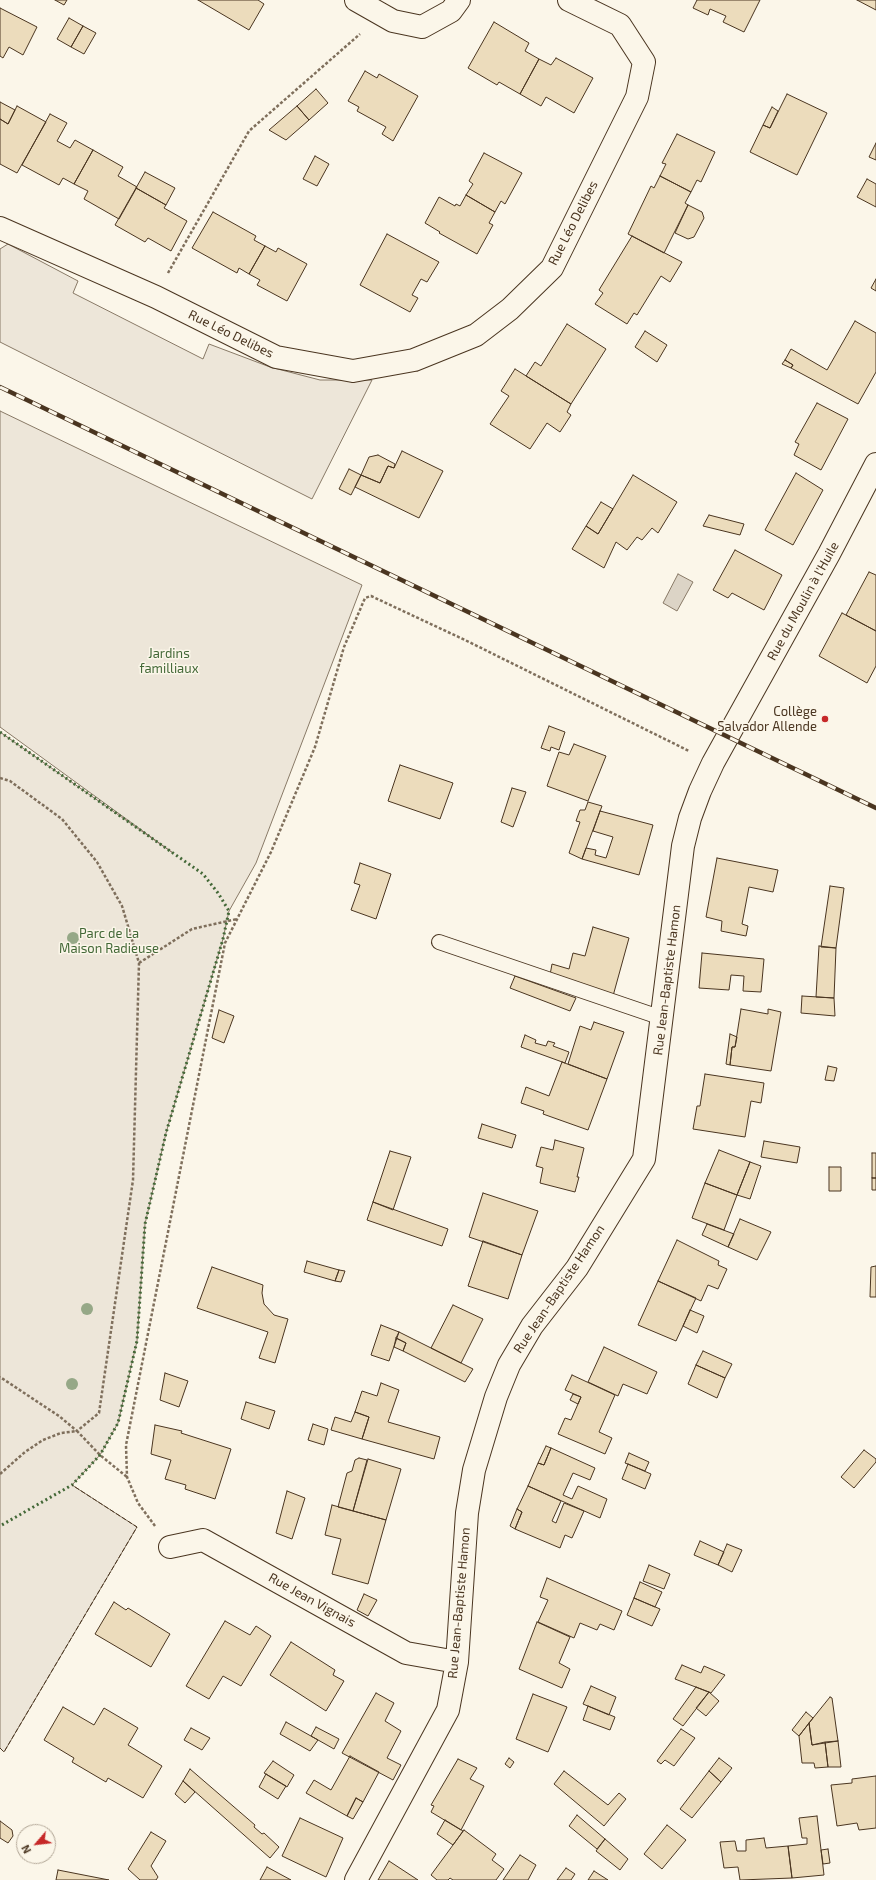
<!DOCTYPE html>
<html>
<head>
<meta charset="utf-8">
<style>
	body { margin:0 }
	#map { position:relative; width:876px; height:1880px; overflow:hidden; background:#fbf6e9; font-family:"Exo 2",sans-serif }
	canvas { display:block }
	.north { position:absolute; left:16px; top:1824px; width:40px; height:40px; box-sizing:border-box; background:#fbf6e9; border:1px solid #b4a999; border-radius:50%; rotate:242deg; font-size:11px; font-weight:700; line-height:16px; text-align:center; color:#4a3520 }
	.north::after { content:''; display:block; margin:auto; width:14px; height:18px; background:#c62828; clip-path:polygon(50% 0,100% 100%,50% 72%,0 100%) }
</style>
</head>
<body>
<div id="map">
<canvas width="876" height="1880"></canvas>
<div class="north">N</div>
</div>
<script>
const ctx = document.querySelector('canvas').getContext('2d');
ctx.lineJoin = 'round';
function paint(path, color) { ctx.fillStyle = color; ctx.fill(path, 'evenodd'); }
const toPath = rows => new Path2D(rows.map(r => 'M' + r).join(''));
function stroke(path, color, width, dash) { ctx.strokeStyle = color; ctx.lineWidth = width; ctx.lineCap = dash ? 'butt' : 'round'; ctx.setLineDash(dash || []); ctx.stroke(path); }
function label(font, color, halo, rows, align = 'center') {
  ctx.font = font + ' "Exo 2",sans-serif'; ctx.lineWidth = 3; ctx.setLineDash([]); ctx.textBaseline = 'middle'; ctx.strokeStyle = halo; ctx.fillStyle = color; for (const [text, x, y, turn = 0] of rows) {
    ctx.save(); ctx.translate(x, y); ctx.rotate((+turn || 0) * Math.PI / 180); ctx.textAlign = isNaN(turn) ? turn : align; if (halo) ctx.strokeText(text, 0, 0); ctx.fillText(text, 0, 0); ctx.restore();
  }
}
const green = toPath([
	[8,244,78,281,73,293,203,359,209,344,270,367,320,380,372,380,312,499,0,342,0,249,8,244],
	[0,411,362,585,256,863,229,911,223,939,166,1133,145,1224,137,1341,118,1423,100,1455,72,1485,137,1527,4,1752,0,1748,0,732,173,853,0,727,0,411]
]);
const water = toPath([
	[678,574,693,582,677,611,663,603,678,574]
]);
const building = toPath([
	[55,0,67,0,64,5,55,0],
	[198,0,258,0,264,4,249,30,198,0],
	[697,0,760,0,744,32,723,22,726,16,710,9,708,15,693,8,697,0],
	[857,0,876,0,876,10,857,0],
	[0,8,37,27,23,55,9,47,3,58,0,56,0,8],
	[69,18,83,26,71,47,57,39,69,18],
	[494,22,529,43,525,51,539,59,520,94,499,82,497,85,468,68,494,22],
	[83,26,96,33,84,54,71,47,83,26],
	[556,58,593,78,574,113,546,97,541,106,520,94,539,59,551,65,556,58],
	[365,71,377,78,379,74,418,96,393,141,382,134,386,127,357,111,359,107,348,101,365,71],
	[316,89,328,103,309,120,297,106,316,89],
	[787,94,827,113,797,175,750,152,763,125,770,128,787,94],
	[0,102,15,110,8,124,0,119,0,102],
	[17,106,46,122,17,173,0,164,0,119,8,124,17,106],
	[297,106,309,120,286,140,269,130,297,106],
	[772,107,778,111,770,128,763,125,772,107],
	[50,114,67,123,57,141,70,148,75,140,93,150,74,184,63,178,59,185,22,165,50,114],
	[677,134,715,152,701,182,697,180,691,192,660,176,666,164,662,163,677,134],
	[876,143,876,160,869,157,876,143],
	[93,150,123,167,118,176,137,187,119,219,84,199,88,191,74,184,93,150],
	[484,153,522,173,505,204,501,201,495,212,466,195,473,184,469,181,484,153],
	[315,156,329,164,317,186,303,179,315,156],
	[145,172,175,188,166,205,136,188,145,172],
	[660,176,691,192,685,203,688,205,664,253,628,234,651,186,654,188,660,176],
	[867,179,876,184,876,207,857,197,867,179],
	[136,188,166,205,164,208,187,221,171,251,148,238,145,242,115,225,136,188],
	[466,195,495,212,489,223,493,225,477,254,439,233,440,232,425,223,439,197,455,206,456,204,460,206,466,195],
	[688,205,702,212,704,218,694,237,688,239,675,233,688,205],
	[213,212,256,236,254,240,265,246,249,274,239,268,237,273,192,248,213,212],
	[387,234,439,262,427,282,421,279,412,295,418,298,410,312,360,285,387,234],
	[632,236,682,262,670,282,661,276,637,315,634,313,627,324,595,304,603,293,599,290,632,236],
	[265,246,276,252,278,248,307,264,287,301,257,285,260,280,249,274,265,246],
	[876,279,876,291,871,288,876,279],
	[855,321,876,333,876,372,858,404,791,368,793,365,785,360,791,349,827,370,855,321],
	[567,324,606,349,571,404,526,376,535,362,541,366,567,324],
	[645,331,667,345,657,362,635,347,645,331],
	[785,360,793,365,791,368,782,364,785,360],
	[515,369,571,404,567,412,571,415,560,432,547,423,530,449,490,424,509,396,501,391,515,369],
	[817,403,848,419,821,470,794,455,799,444,795,442,817,403],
	[402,451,443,471,419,518,355,487,361,475,380,483,388,466,394,468,402,451],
	[378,455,395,464,394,468,388,466,380,483,361,475,369,457,378,455],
	[349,469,361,475,351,495,339,489,349,469],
	[796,473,823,490,793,545,765,530,796,473],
	[633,475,677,502,658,533,652,528,642,540,637,537,627,550,616,542,604,568,572,549,586,526,598,534,633,475],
	[601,502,613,509,598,534,586,526,601,502],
	[709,515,744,524,740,535,703,526,709,515],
	[735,550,782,575,764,610,732,593,728,598,713,590,735,550],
	[869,572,876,575,876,631,846,615,869,572],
	[842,613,876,631,876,666,867,683,819,656,842,613],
	[549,726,565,732,559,750,551,747,550,751,541,748,549,726],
	[574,744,606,756,588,801,547,786,559,752,569,755,574,744],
	[400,765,453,783,440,819,388,801,400,765],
	[512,788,526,792,513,827,501,822,512,788],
	[588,802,602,806,582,859,569,853,580,822,576,821,580,810,585,810,588,802],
	[600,811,653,825,639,875,582,859,586,848,596,850,595,855,606,858,613,837,593,831,600,811],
	[717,858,778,870,773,892,749,887,742,924,748,926,746,936,721,931,722,921,706,917,717,858],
	[360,863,391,874,376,919,351,910,360,885,354,883,360,863],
	[830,886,844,888,836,948,821,947,830,886],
	[593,927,629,938,613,996,550,975,552,964,569,969,573,953,585,956,593,927],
	[819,946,836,948,834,998,816,997,819,946],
	[702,953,764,959,761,992,743,991,744,976,731,975,729,990,699,988,702,953],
	[515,976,576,998,570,1011,510,988,515,976],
	[802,996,834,998,835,1016,801,1013,802,996],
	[741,1009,768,1014,768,1009,781,1012,771,1071,730,1065,732,1047,735,1047,741,1009],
	[219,1010,234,1016,224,1043,212,1038,219,1010],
	[594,1022,624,1032,607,1079,568,1064,580,1026,591,1030,594,1022],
	[730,1034,737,1037,735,1047,732,1047,730,1065,726,1064,730,1034],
	[525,1035,536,1040,535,1043,546,1046,548,1041,555,1043,553,1046,569,1052,565,1063,521,1047,525,1035],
	[562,1062,607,1079,588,1130,543,1114,544,1111,521,1103,526,1087,549,1096,562,1062],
	[828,1066,837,1068,834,1081,825,1080,828,1066],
	[705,1074,764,1083,761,1103,751,1101,745,1137,693,1129,697,1106,700,1106,705,1074],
	[482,1124,516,1135,512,1148,478,1138,482,1124],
	[555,1140,584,1148,577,1177,579,1177,575,1192,540,1183,543,1168,536,1166,541,1147,553,1150,555,1140],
	[764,1141,800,1147,797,1163,761,1157,764,1141],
	[719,1150,750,1162,737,1195,705,1183,719,1150],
	[390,1151,411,1157,393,1210,373,1202,390,1151],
	[872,1153,876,1153,876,1178,872,1178,872,1153],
	[750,1162,761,1166,750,1199,737,1195,750,1162],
	[829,1167,841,1167,841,1191,829,1191,829,1167],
	[872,1178,876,1178,876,1190,872,1190,872,1178],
	[705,1183,737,1195,724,1230,692,1218,705,1183],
	[483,1193,538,1211,522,1255,469,1237,483,1193],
	[373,1202,448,1229,442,1246,367,1220,373,1202],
	[740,1219,771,1232,757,1260,728,1247,740,1219],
	[707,1224,734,1234,728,1247,702,1235,707,1224],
	[677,1240,719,1261,718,1265,727,1269,718,1289,708,1285,701,1301,658,1281,677,1240],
	[483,1241,522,1255,508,1299,468,1286,483,1241],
	[307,1261,339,1270,335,1281,304,1272,307,1261],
	[876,1266,876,1297,870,1297,871,1267,876,1266],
	[212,1267,263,1285,262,1293,264,1304,274,1315,288,1319,275,1363,259,1358,268,1332,197,1308,212,1267],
	[339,1270,345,1271,341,1282,335,1281,339,1270],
	[658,1281,696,1298,676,1341,638,1325,658,1281],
	[453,1305,483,1319,461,1363,431,1348,453,1305],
	[690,1310,704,1316,697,1333,683,1326,690,1310],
	[381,1325,399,1332,389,1361,371,1355,381,1325],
	[399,1332,473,1369,465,1382,403,1351,406,1343,396,1338,399,1332],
	[396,1338,406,1343,403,1351,394,1347,396,1338],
	[604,1347,657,1372,647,1394,623,1384,618,1396,588,1382,604,1347],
	[703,1351,732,1364,725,1378,696,1365,703,1351],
	[696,1365,725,1378,717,1398,688,1384,696,1365],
	[165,1373,188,1381,179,1407,160,1400,165,1373],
	[572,1375,615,1395,599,1432,612,1438,605,1454,558,1434,565,1418,571,1420,581,1397,565,1390,572,1375],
	[381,1383,399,1390,388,1422,440,1437,434,1459,362,1439,369,1417,355,1412,362,1391,377,1396,381,1383],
	[573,1394,581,1397,578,1404,570,1400,573,1394],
	[246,1402,275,1411,269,1429,241,1419,246,1402],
	[355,1412,369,1417,362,1439,331,1430,335,1417,351,1422,355,1412],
	[313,1424,328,1429,324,1445,308,1440,313,1424],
	[155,1425,182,1431,181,1433,231,1449,215,1499,185,1489,186,1485,165,1479,171,1460,151,1454,155,1425],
	[546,1446,551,1448,544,1465,538,1463,546,1446],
	[551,1448,595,1468,590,1480,573,1473,563,1495,572,1499,578,1486,607,1499,600,1518,528,1486,538,1463,544,1465,551,1448],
	[864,1450,876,1459,876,1462,854,1488,841,1477,864,1450],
	[629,1453,649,1462,645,1471,625,1463,629,1453],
	[359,1458,367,1460,353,1511,338,1507,347,1473,352,1471,355,1460,359,1458],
	[368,1459,401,1469,386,1520,353,1511,368,1459],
	[628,1464,651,1474,645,1489,622,1479,628,1464],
	[528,1486,561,1501,552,1521,556,1523,564,1503,584,1511,572,1538,565,1535,560,1548,515,1529,522,1512,517,1509,528,1486],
	[287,1491,305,1498,292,1539,276,1533,287,1491],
	[332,1505,386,1520,368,1584,332,1574,341,1539,325,1535,332,1505],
	[517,1509,522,1512,515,1529,510,1526,517,1509],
	[700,1541,724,1552,718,1565,694,1555,700,1541],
	[727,1544,742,1550,732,1572,718,1565,727,1544],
	[649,1565,670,1574,664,1589,643,1581,649,1565],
	[547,1578,622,1611,614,1630,600,1624,597,1630,580,1623,574,1638,538,1622,548,1600,540,1597,547,1578],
	[640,1582,662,1592,655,1607,634,1598,640,1582],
	[364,1594,377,1600,368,1616,357,1610,364,1594],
	[634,1598,660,1609,652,1626,627,1615,634,1598],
	[114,1602,126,1610,128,1608,170,1634,151,1667,95,1634,114,1602],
	[225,1621,250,1635,256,1626,271,1636,241,1686,223,1676,209,1699,186,1686,225,1621],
	[537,1622,570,1637,559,1663,570,1669,562,1688,519,1669,537,1622],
	[291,1642,335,1670,333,1675,344,1681,326,1711,270,1675,291,1642],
	[682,1665,701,1673,704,1666,725,1675,711,1693,675,1679,682,1665],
	[591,1686,616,1697,609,1715,583,1704,591,1686],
	[696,1687,709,1692,683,1726,673,1719,696,1687],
	[709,1692,719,1701,706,1716,696,1708,709,1692],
	[376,1693,394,1703,385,1721,401,1731,387,1758,401,1765,393,1780,342,1753,376,1693],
	[533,1694,567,1707,548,1752,516,1739,533,1694],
	[830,1697,832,1698,838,1741,812,1745,809,1723,830,1697],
	[588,1706,615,1717,610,1730,583,1720,588,1706],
	[63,1707,94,1725,104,1708,138,1728,128,1745,162,1766,143,1798,108,1778,106,1782,72,1762,74,1758,44,1740,63,1707],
	[806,1712,813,1718,799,1736,792,1730,806,1712],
	[286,1722,318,1740,310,1751,280,1734,286,1722],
	[809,1723,812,1745,825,1742,828,1767,815,1768,814,1763,802,1763,799,1736,809,1723],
	[316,1727,339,1739,334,1749,311,1736,316,1727],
	[191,1728,210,1738,202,1750,184,1740,191,1728],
	[681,1729,695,1738,674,1766,665,1760,661,1764,657,1761,681,1729],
	[838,1741,841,1767,828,1767,825,1742,838,1741],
	[350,1756,379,1772,363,1802,356,1798,347,1816,306,1793,314,1780,331,1790,350,1756],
	[509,1758,514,1762,510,1768,505,1764,509,1758],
	[719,1758,732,1768,721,1782,709,1771,719,1758],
	[458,1759,477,1768,470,1779,484,1786,461,1830,431,1812,434,1806,431,1805,458,1759],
	[273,1761,294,1775,287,1787,264,1773,273,1761],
	[190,1769,255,1825,254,1827,262,1834,264,1833,279,1847,270,1858,183,1781,190,1769],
	[564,1771,608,1805,619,1793,626,1799,604,1826,554,1784,564,1771],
	[709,1771,721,1782,692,1818,680,1809,709,1771],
	[266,1774,286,1786,278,1799,259,1787,266,1774],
	[876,1776,876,1828,859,1830,857,1823,837,1826,831,1785,852,1783,852,1779,876,1776],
	[183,1781,195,1792,185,1803,175,1794,183,1781],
	[356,1798,363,1802,353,1819,347,1816,356,1798],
	[577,1815,605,1839,597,1849,569,1826,577,1815],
	[817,1816,824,1875,792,1878,788,1846,807,1844,807,1838,802,1838,799,1818,817,1816],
	[300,1818,343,1838,326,1877,282,1856,300,1818],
	[445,1820,463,1831,453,1845,437,1834,445,1820],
	[0,1821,12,1830,13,1836,8,1843,0,1838,0,1821],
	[667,1825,686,1840,662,1869,644,1854,667,1825],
	[464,1830,496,1854,492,1860,504,1869,496,1880,453,1880,450,1878,448,1880,437,1880,431,1875,464,1830],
	[151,1832,166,1841,151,1866,158,1877,156,1880,140,1880,128,1869,151,1832],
	[764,1838,766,1848,788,1846,792,1878,740,1880,738,1867,724,1868,720,1842,735,1841,737,1851,746,1851,746,1840,764,1838],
	[605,1839,628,1859,620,1870,596,1851,605,1839],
	[828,1849,830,1863,823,1864,821,1850,828,1849],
	[520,1855,536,1865,528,1880,503,1880,520,1855],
	[389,1861,418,1880,378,1880,389,1861],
	[267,1867,291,1880,260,1880,267,1867],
	[566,1868,575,1874,571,1880,557,1880,566,1868],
	[58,1870,109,1880,56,1880,58,1870],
	[594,1871,608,1880,588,1880,594,1871]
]);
const path = toPath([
	[168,273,249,131,360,34],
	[0,778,10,781,62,819,97,862,122,906,139,963,133,1180,99,1413,77,1431,59,1416,0,1377],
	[139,963,192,929,237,919],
	[0,1474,25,1452,43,1440,61,1433,77,1431,100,1455,127,1477],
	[155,1526,138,1503,127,1477,126,1445,225,943,271,852,315,747,344,647,365,598,371,596,465,640,689,751]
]);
const lane = toPath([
	[439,942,662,1018]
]);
const street = toPath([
	[356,0,393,21,422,27,451,11,459,0],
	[0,228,156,297,276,357,353,371,414,360,476,335,510,309,552,268,637,97,644,62,620,25,569,0],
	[170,1547,203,1540,406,1653,457,1662],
	[356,1880,448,1710,457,1662,467,1513,474,1470,496,1397,509,1365,532,1326,577,1268,644,1159,683,846,690,818,700,791,713,763,829,554,876,464]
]);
const rail = toPath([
	[0,387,876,808]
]);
const hedge = toPath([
	[0,732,203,874,218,893,229,911,223,939,166,1133,145,1224,137,1341,118,1423,100,1455,72,1485,0,1526]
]);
const fence = toPath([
	[0,1748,4,1752,137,1527,72,1485]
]);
const trees = [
	[73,938],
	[87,1309],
	[72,1384]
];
const markers = [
	[825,719,4,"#c62828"]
];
const streetNames = [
	["Rue Léo Delibes",573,223,-63],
	["Rue Léo Delibes",231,334,26],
	["Rue du Moulin à l'Huile",803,601,-61],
	["Rue Jean-Baptiste Hamon",667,980,-83],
	["Rue Jean-Baptiste Hamon",559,1289,-56],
	["Rue Jean Vignais",312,1600,29],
	["Rue Jean-Baptiste Hamon",459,1603,-85]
];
const parkNames = [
	["Jardins",169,654],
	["familliaux",169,669],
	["Parc de La",109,934],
	["Maison Radieuse",109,949]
];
const poiNames = [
	["Collège",817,712],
	["Salvador Allende",817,727]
];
paint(green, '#ede6d9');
stroke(green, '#887966', 1);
paint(water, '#dcd4c6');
stroke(water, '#887966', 1);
paint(building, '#ecdcbc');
stroke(building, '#4a3520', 1);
stroke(lane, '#4a3520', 16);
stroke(street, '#4a3520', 24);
stroke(path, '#7f6f5c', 2.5, [3, 2]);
stroke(lane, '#fbf6e9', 14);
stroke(street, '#fbf6e9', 22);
stroke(rail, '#4a3520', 4.5);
stroke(rail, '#fbf6e9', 3, [9]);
stroke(hedge, '#436837', 3, [2, 3]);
stroke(fence, '#4a3520', 1, [5, 2]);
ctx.fillStyle = '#96a887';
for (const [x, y] of trees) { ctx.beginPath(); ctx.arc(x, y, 6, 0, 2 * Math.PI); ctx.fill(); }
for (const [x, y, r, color] of markers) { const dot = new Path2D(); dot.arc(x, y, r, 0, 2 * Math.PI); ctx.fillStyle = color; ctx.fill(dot); stroke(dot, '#fbf6e9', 1.5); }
label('13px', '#4a3520', '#fbf6e9', streetNames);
label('13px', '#436837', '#fbf6e9', parkNames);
label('13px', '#4a3520', '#fbf6e9', poiNames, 'right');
</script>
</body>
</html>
